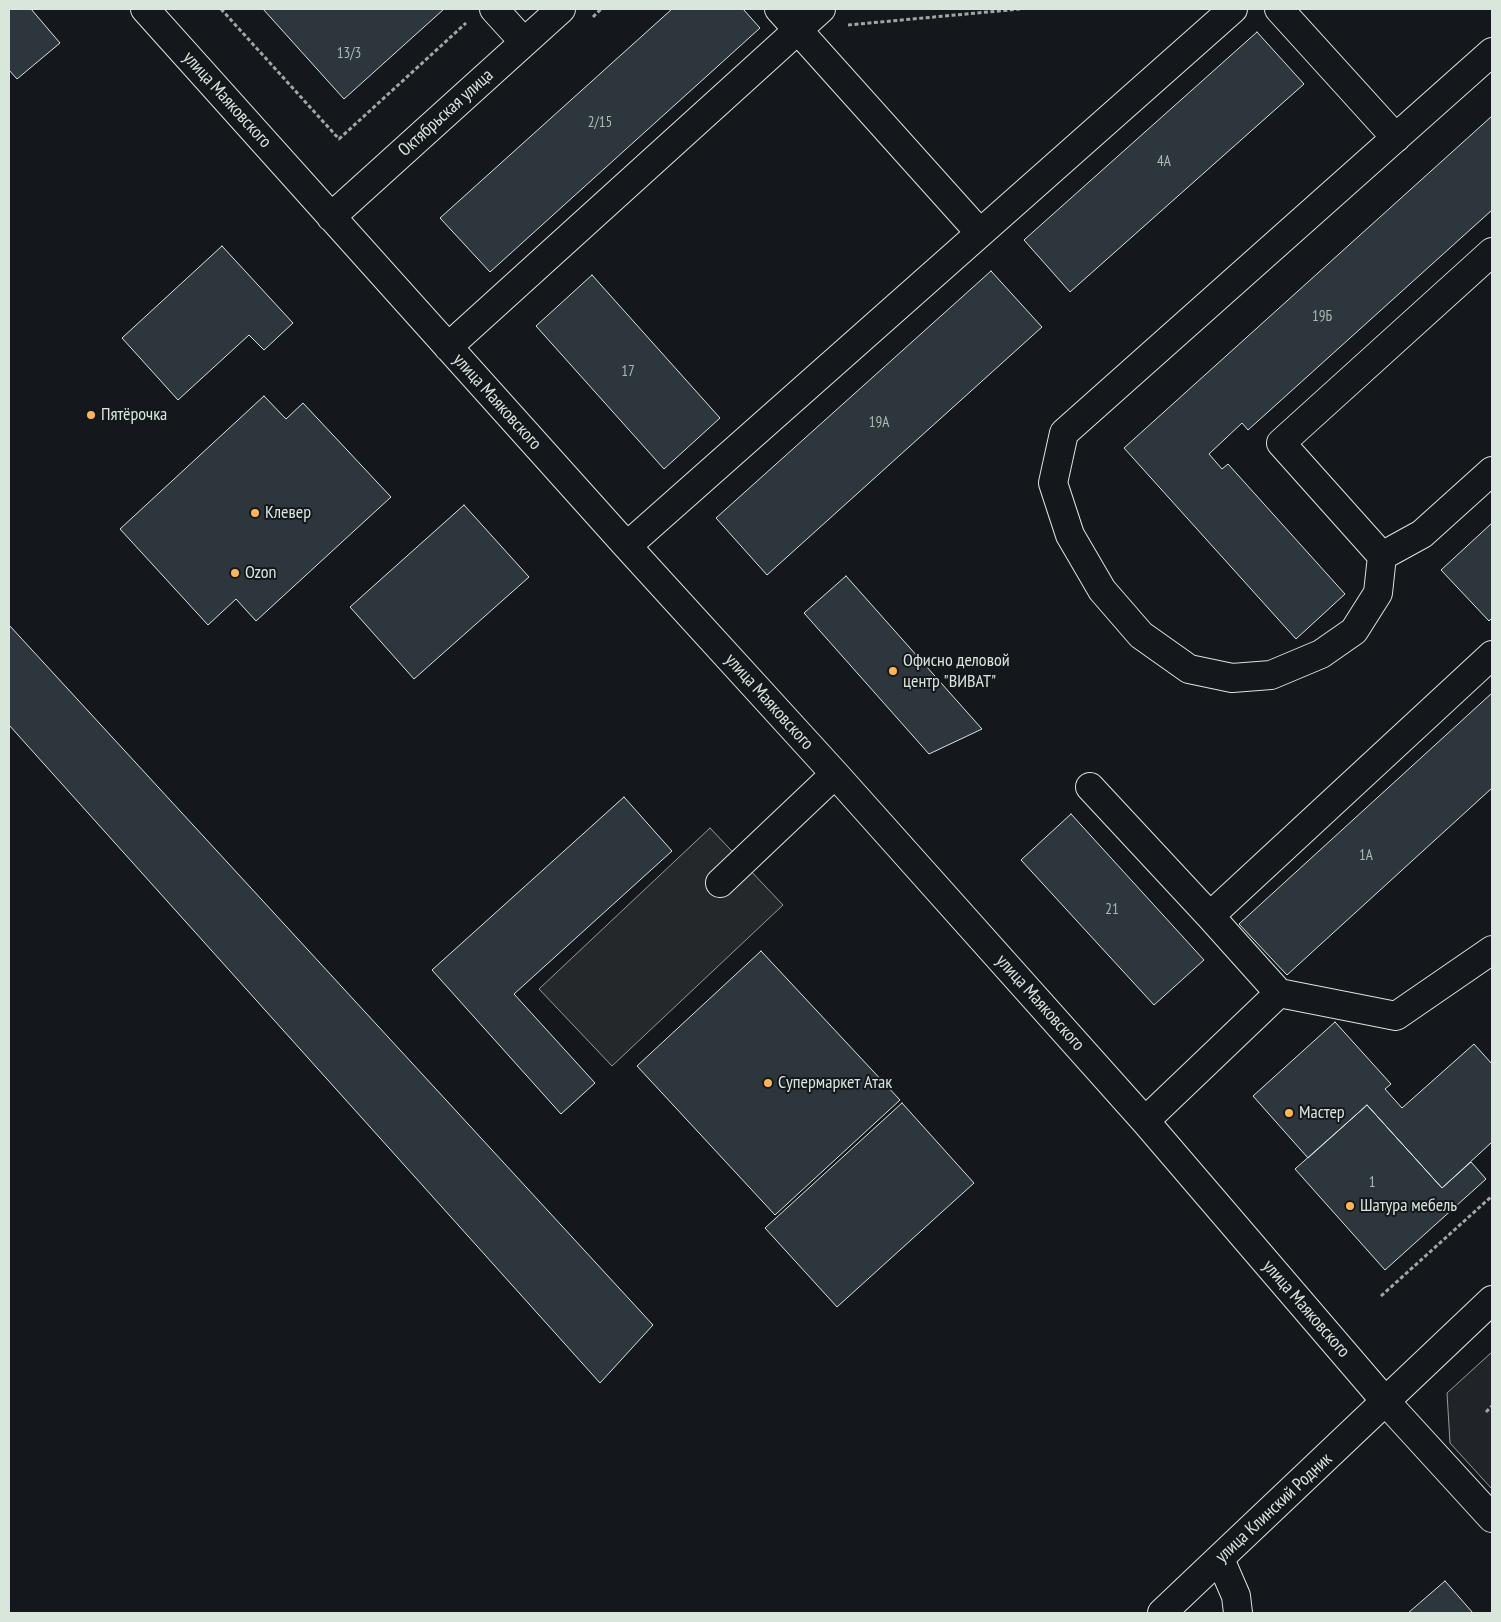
<!DOCTYPE html>
<html>
<head>
<meta charset="utf-8">
<style>
	body { margin:0 }
	#map { position:relative; width:1501px; height:1622px; overflow:hidden; background:#14181c; font-family:"PT Sans Narrow",sans-serif }
	canvas { display:block }
	.frame { position:absolute; inset:0; border:10px solid #d8e6dc; pointer-events:none }
</style>
</head>
<body>
<div id="map">
<canvas width="1501" height="1622"></canvas>
<div class="frame"></div>
</div>
<script>
const ctx = document.querySelector('canvas').getContext('2d');
ctx.lineJoin = 'round';
function paint(path, color) { ctx.fillStyle = color; ctx.fill(path, 'evenodd'); }
const toPath = rows => new Path2D(rows.map(r => 'M' + r).join(''));
function stroke(path, color, width, dash) { ctx.strokeStyle = color; ctx.lineWidth = width; ctx.lineCap = dash ? 'butt' : 'round'; ctx.setLineDash(dash || []); ctx.stroke(path); }
function label(font, color, halo, rows, align = 'center') {
  ctx.font = font + ' "PT Sans Narrow",sans-serif'; ctx.lineWidth = 4; ctx.setLineDash([]); ctx.textBaseline = 'middle'; ctx.strokeStyle = halo; ctx.fillStyle = color; for (const [text, x, y, turn = 0] of rows) {
    ctx.save(); ctx.translate(x, y); ctx.rotate((+turn || 0) * Math.PI / 180); ctx.textAlign = isNaN(turn) ? turn : align; if (halo) ctx.strokeText(text, 0, 0); ctx.fillText(text, 0, 0); ctx.restore();
  }
}
const green = toPath([
	[1492,1352,1492,1489,1450,1443,1447,1393,1492,1352]
]);
const parking = toPath([
	[710,828,783,905,612,1066,539,989,710,828]
]);
const building = toPath([
	[9,9,31,9,60,43,17,79,9,70,9,9],
	[263,9,444,9,344,99,263,9],
	[672,9,743,9,760,28,490,272,440,218,672,9],
	[1257,32,1304,84,1070,292,1024,240,1257,32],
	[1492,116,1492,210,1248,430,1242,423,1209,454,1222,469,1228,464,1345,594,1296,639,1124,448,1492,116],
	[222,246,293,323,264,350,249,335,178,400,122,338,222,246],
	[991,271,1042,327,767,575,716,518,991,271],
	[592,275,720,418,664,469,536,326,592,275],
	[264,396,286,419,303,403,391,497,256,621,236,599,208,625,120,529,264,396],
	[464,505,529,577,414,679,350,607,464,505],
	[1492,523,1492,618,1489,621,1441,570,1492,523],
	[846,576,982,729,929,754,804,613,846,576],
	[9,625,653,1325,600,1383,9,725,9,625],
	[1492,693,1492,788,1287,975,1239,924,1492,693],
	[624,797,672,851,514,994,595,1083,561,1114,432,970,624,797],
	[1071,814,1204,960,1154,1005,1021,860,1071,814],
	[761,951,900,1100,775,1215,637,1066,761,951],
	[1335,1022,1391,1084,1385,1089,1402,1108,1474,1044,1492,1064,1492,1142,1442,1188,1367,1105,1308,1158,1253,1096,1335,1022],
	[902,1103,974,1183,837,1307,765,1228,902,1103],
	[1367,1105,1442,1188,1471,1162,1486,1179,1385,1270,1295,1169,1367,1105],
	[1445,1581,1473,1613,1408,1613,1445,1581]
]);
const path = toPath([
	[221,9,339,139,466,23],
	[593,17,601,9],
	[848,25,1020,9],
	[1381,1296,1492,1196],
	[1486,1412,1492,1406]
]);
const minor = toPath([
	[145,9,627,546,835,774,1145,1121,1386,1402],
	[494,9,524,42],
	[779,9,980,233],
	[1279,9,1396,138],
	[1492,52,1064,433,1053,483,1070,535,1102,590,1141,635,1189,669,1232,678,1271,675,1321,654,1354,631,1378,593,1382,556,1281,443,1492,252],
	[331,217,561,9],
	[448,347,821,9],
	[627,546,1233,9],
	[1382,556,1422,534,1492,471],
	[1090,787,1210,916,1279,993],
	[720,883,835,774],
	[1210,916,1492,655],
	[1145,1121,1279,993,1396,1016,1492,950],
	[1220,1559,1236,1596,1238,1613]
]);
const major = toPath([
	[1386,1402,1492,1518],
	[1162,1613,1492,1300]
]);
const markers = [
	[91,415,5,"#ffb74d"],
	[255,513,5,"#ffb74d"],
	[235,573,5,"#ffb74d"],
	[893,671,5,"#ffb74d"],
	[768,1083,5,"#ffb74d"],
	[1289,1113,5,"#ffb74d"],
	[1350,1206,5,"#ffb74d"]
];
const numberNames = [
	["13/3",349,54],
	["2/15",600,123],
	["4А",1164,162],
	["19Б",1322,317],
	["17",628,372],
	["19А",879,423],
	["1А",1366,856],
	["21",1112,910],
	["1",1372,1183]
];
const streetNames = [
	["улица Маяковского",227,100,48],
	["Октябрьская улица",446,113,-42],
	["улица Маяковского",497,402,48],
	["улица Маяковского",769,702,48],
	["улица Маяковского",1040,1003,48],
	["улица Маяковского",1306,1309,49],
	["улица Клинский Родник",1274,1508,-43]
];
const poiNames = [
	["Пятёрочка",101,415],
	["Клевер",265,513],
	["Ozon",245,573],
	["Офисно деловой",903,661],
	["центр \"ВИВАТ\"",903,682],
	["Супермаркет Атак",778,1083],
	["Мастер",1299,1113],
	["Шатура мебель",1360,1206]
];
paint(green, '#202428');
stroke(green, '#939e99', 1);
paint(parking, '#24282b');
stroke(parking, '#939e99', 1);
paint(building, '#2c363c');
stroke(building, '#d8e6dc', 1);
stroke(minor, '#d8e6dc', 30);
stroke(major, '#d8e6dc', 30);
stroke(path, '#9da8a2', 3, [4, 2.5]);
stroke(minor, '#14181c', 28);
stroke(major, '#14181c', 28);
for (const [x, y, r, color] of markers) { const dot = new Path2D(); dot.arc(x, y, r, 0, 2 * Math.PI); ctx.fillStyle = color; ctx.fill(dot); stroke(dot, '#14181c', 2); }
label('15px', '#adbab4', null, numberNames);
label('18px', '#d8e6dc', '#14181c', streetNames);
label('18px', '#d8e6dc', '#14181c', poiNames, 'left');
</script>
</body>
</html>
